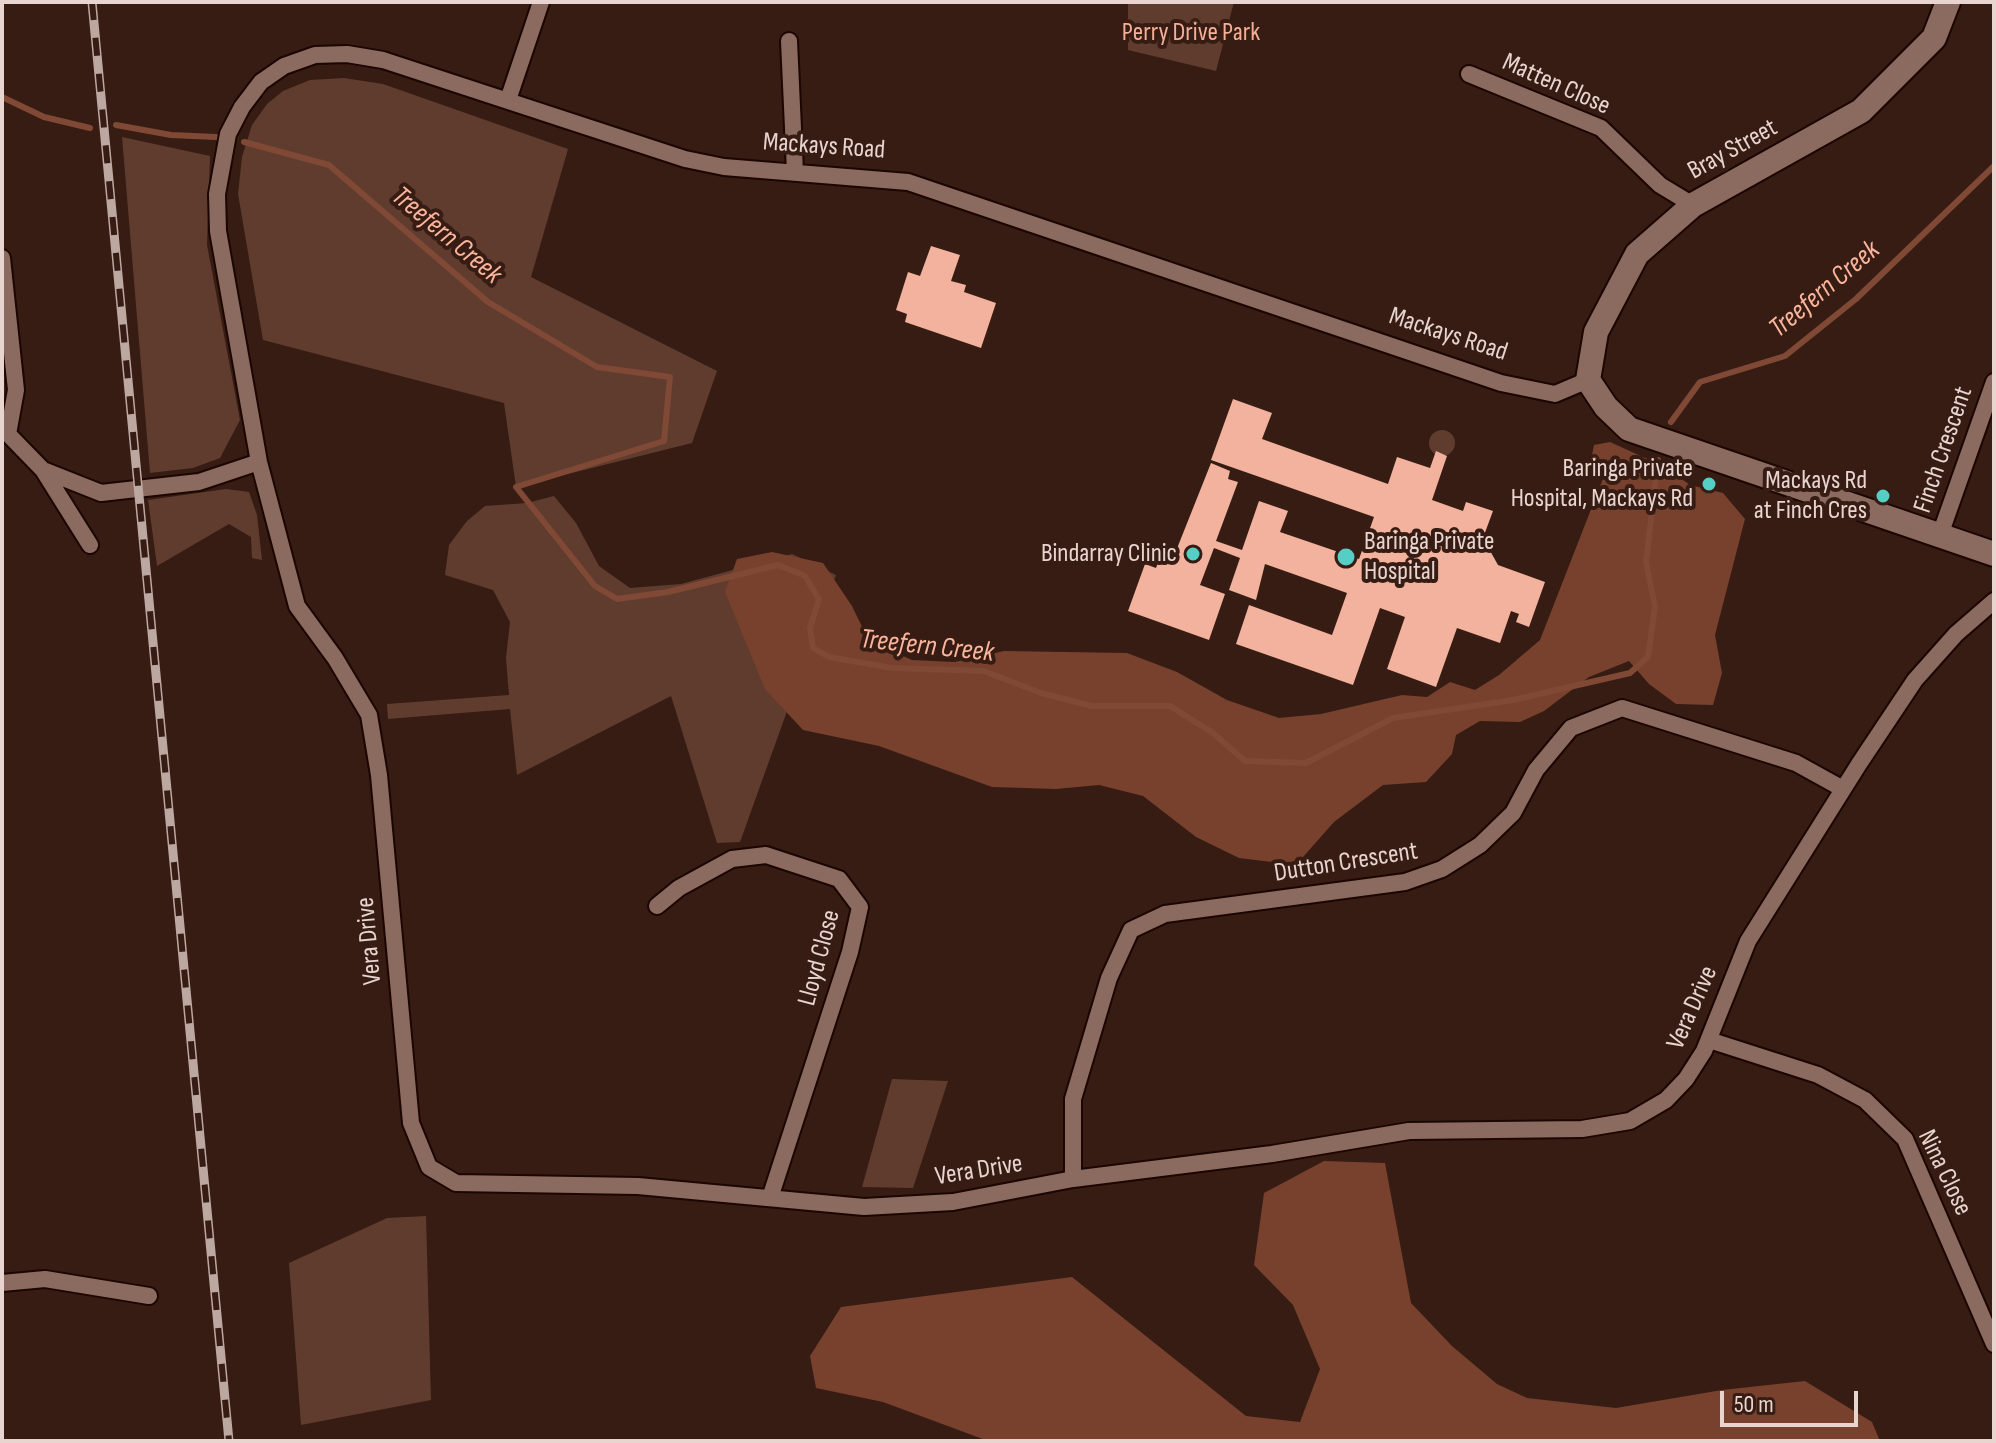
<!DOCTYPE html>
<html>
<head>
<meta charset="utf-8">
<style>
	body { margin:0 }
	#map { position:relative; width:1996px; height:1443px; overflow:hidden; background:#361c13; font-family:"Sofia Sans Condensed",sans-serif }
	canvas { display:block }
	.frame { position:absolute; inset:0; border:4px solid #e8d5cf; pointer-events:none }
	.scale { position:absolute; left:1720px; top:1391px; width:138px; height:36px; box-sizing:border-box; border:4px solid #e8d5cf; border-top:0; padding-left:10px; font-size:24px; line-height:28px; white-space:nowrap; color:#e8d5cf; -webkit-text-stroke:6px #361c13; paint-order:stroke }
</style>
</head>
<body>
<div id="map">
<canvas width="1996" height="1443"></canvas>
<div class="frame"></div>
<div class="scale">50 m</div>
</div>
<script>
const ctx = document.querySelector('canvas').getContext('2d');
ctx.lineJoin = 'round';
function paint(path, color) { ctx.fillStyle = color; ctx.fill(path, 'evenodd'); }
const toPath = rows => new Path2D(rows.map(r => 'M' + r).join(''));
function stroke(path, color, width, dash) { ctx.strokeStyle = color; ctx.lineWidth = width; ctx.lineCap = dash ? 'butt' : 'round'; ctx.setLineDash(dash || []); ctx.stroke(path); }
function label(font, color, halo, rows, align = 'center') {
  ctx.font = font + ' "Sofia Sans Condensed",sans-serif'; ctx.lineWidth = 8; ctx.setLineDash([]); ctx.textBaseline = 'middle'; ctx.strokeStyle = halo; ctx.fillStyle = color; for (const [text, x, y, turn = 0] of rows) {
    ctx.save(); ctx.translate(x, y); ctx.rotate((+turn || 0) * Math.PI / 180); ctx.textAlign = isNaN(turn) ? turn : align; if (halo) ctx.strokeText(text, 0, 0); ctx.fillText(text, 0, 0); ctx.restore();
  }
}
const green = toPath([
	[1128,2,1234,2,1216,71,1128,50],
	[344,78,383,84,568,149,531,277,717,371,692,443,516,487,504,403,263,340,238,194,242,157,252,125,267,104,283,91,310,80],
	[122,137,210,156,207,245,240,420,220,458,193,468,150,473],
	'1429 443a13 13 0 1 1 26 0a13 13 0 1 1-26 0Z',
	[226,489,249,492,257,515,262,560,252,558,251,537,229,524,157,566,148,500],
	[554,496,576,523,599,566,630,588,681,584,792,554,836,575,740,842,717,843,671,696,517,775,510,709,388,719,387,704,509,695,506,658,510,622,493,590,445,575,449,545,467,521,485,506,527,503],
	[892,1079,948,1081,913,1188,862,1187],
	[426,1216,431,1400,301,1425,289,1263,387,1218]
]);
const forest = toPath([
	[1610,442,1665,467,1690,485,1723,493,1745,519,1715,635,1722,673,1713,705,1676,704,1649,684,1629,661,1589,677,1544,711,1520,722,1480,721,1456,735,1452,754,1426,782,1383,785,1334,822,1296,865,1239,858,1196,837,1143,796,1099,785,1056,789,992,787,879,746,803,730,765,689,725,592,737,559,772,552,823,563,852,606,869,641,912,660,955,662,1004,651,1127,653,1177,672,1227,700,1279,718,1321,714,1402,695,1427,697,1450,682,1475,690,1499,675,1540,640,1604,476,1591,460,1594,445],
	[1324,1161,1385,1163,1411,1303,1452,1346,1497,1384,1527,1398,1616,1408,1722,1390,1805,1381,1872,1422,1880,1441,988,1441,883,1402,816,1388,810,1356,841,1307,1072,1277,1246,1416,1300,1422,1320,1369,1293,1305,1254,1265,1264,1193]
]);
const stream = toPath([
	[2,97,44,117,90,128],
	[116,125,171,135,216,137],
	[244,142,329,165,488,302,597,367,670,377,664,441,516,487,595,586,617,599,668,592,778,565,805,576,819,599,810,628,813,648,829,657,892,668,984,671,1041,693,1092,706,1170,706,1213,733,1245,761,1306,763,1393,718,1513,700,1630,673,1648,657,1655,607,1646,562,1658,460],
	[1671,422,1700,382,1785,356,1856,299,1994,166]
]);
const building = toPath([
	[931,246,960,255,951,281,966,285,964,292,996,303,981,348,905,322,907,314,896,310,908,272,920,276],
	[1233,399,1272,413,1262,439,1388,484,1397,457,1430,468,1436,451,1447,456,1432,500,1463,511,1466,502,1493,511,1483,538,1498,565,1545,582,1529,627,1516,622,1519,614,1511,611,1500,643,1457,628,1436,687,1387,669,1405,617,1380,608,1353,685,1236,644,1249,605,1332,635,1347,593,1265,564,1256,600,1229,590,1240,558,1214,548,1200,585,1225,594,1209,640,1128,611,1145,564,1156,568,1162,552,1174,556,1211,463,1230,471,1228,479,1238,482,1216,541,1242,550,1259,501,1288,511,1280,532,1359,559,1374,517,1211,460]
]);
const street = toPath([
	[789,41,795,172],
	[1469,74,1601,128,1660,185,1693,205],
	[508,100,541,2],
	[2,258,16,390,8,434],
	[1588,380,1555,394,1501,383,908,182,724,167,685,159,383,60,347,54,315,55,284,66,261,82,242,107,228,134,217,194,218,231,259,462,297,606,335,658,369,715,379,775,411,1123,429,1167,456,1183,638,1186,864,1207,953,1202,1073,1179,1272,1154,1409,1131,1582,1129,1630,1121,1666,1100,1686,1079,1704,1051,1748,941,1859,764,1915,680,1956,634,1994,601],
	[2,431,8,434,43,470,101,493,199,482,259,462],
	[43,470,90,545],
	[1940,535,1994,382],
	[657,906,679,888,732,859,766,855,839,879,860,907,850,952,770,1198],
	[1709,1040,1818,1075,1865,1100,1905,1139,1994,1344],
	[1073,1179,1073,1099,1109,978,1131,930,1165,914,1405,882,1442,869,1480,845,1513,813,1536,770,1571,728,1622,708,1796,763,1843,789],
	[2,1283,45,1279,149,1296]
]);
const secondary = toPath([
	[1948,2,1934,38,1861,111,1693,205,1637,254,1596,332,1588,380,1606,407,1629,429,1994,554]
]);
const rail = toPath([
	[92,2,229,1441]
]);
const markers = [
	[1709,484,8,"#55cec6"],
	[1883,496,8,"#55cec6"],
	[1193,554,8,"#55cec6"],
	[1346,557,10,"#55cec6"]
];
const parkNames = [
	["Perry Drive Park",1191,33]
];
const streetNames = [
	["Matten Close",1556,85,24],
	["Mackays Road",824,147,4],
	["Bray Street",1733,150,-29],
	["Mackays Road",1448,335,18],
	["Finch Crescent",1944,450,-71],
	["Dutton Crescent",1346,863,-9],
	["Vera Drive",370,941,-95],
	["Lloyd Close",820,958,-75],
	["Vera Drive",1693,1008,-66],
	["Vera Drive",979,1171,-9],
	["Nina Close",1944,1173,64]
];
const poiNames = [
	["Baringa Private",1693,469],
	["Hospital, Mackays Rd",1693,499],
	["Mackays Rd",1867,481],
	["at Finch Cres",1867,511],
	["Baringa Private",1364,542,"left"],
	["Hospital",1364,572,"left"],
	["Bindarray Clinic",1177,554]
];
const waterNames = [
	["Treefern Creek",446,236,40],
	["Treefern Creek",1825,290,-40],
	["Treefern Creek",927,647,6]
];
paint(green, '#603c2f');
paint(forest, '#77412e');
stroke(stream, '#804936', 6);
paint(building, '#f2b29d');
stroke(street, '#1c0601', 20);
stroke(secondary, '#1c0601', 28);
stroke(street, '#8b6b60', 16);
stroke(secondary, '#8b6b60', 24);
stroke(rail, '#bda8a1', 9);
stroke(rail, '#361c13', 6, [18]);
for (const [x, y, r, color] of markers) { const dot = new Path2D(); dot.arc(x, y, r, 0, 2 * Math.PI); ctx.fillStyle = color; ctx.fill(dot); stroke(dot, '#361c13', 3); }
label('26px', '#f5af97', '#361c13', parkNames);
label('26px', '#e8d5cf', '#361c13', streetNames);
label('26px', '#e8d5cf', '#361c13', poiNames, 'right');
label('italic 28px', '#fcb59d', '#361c13', waterNames);
</script>
</body>
</html>
